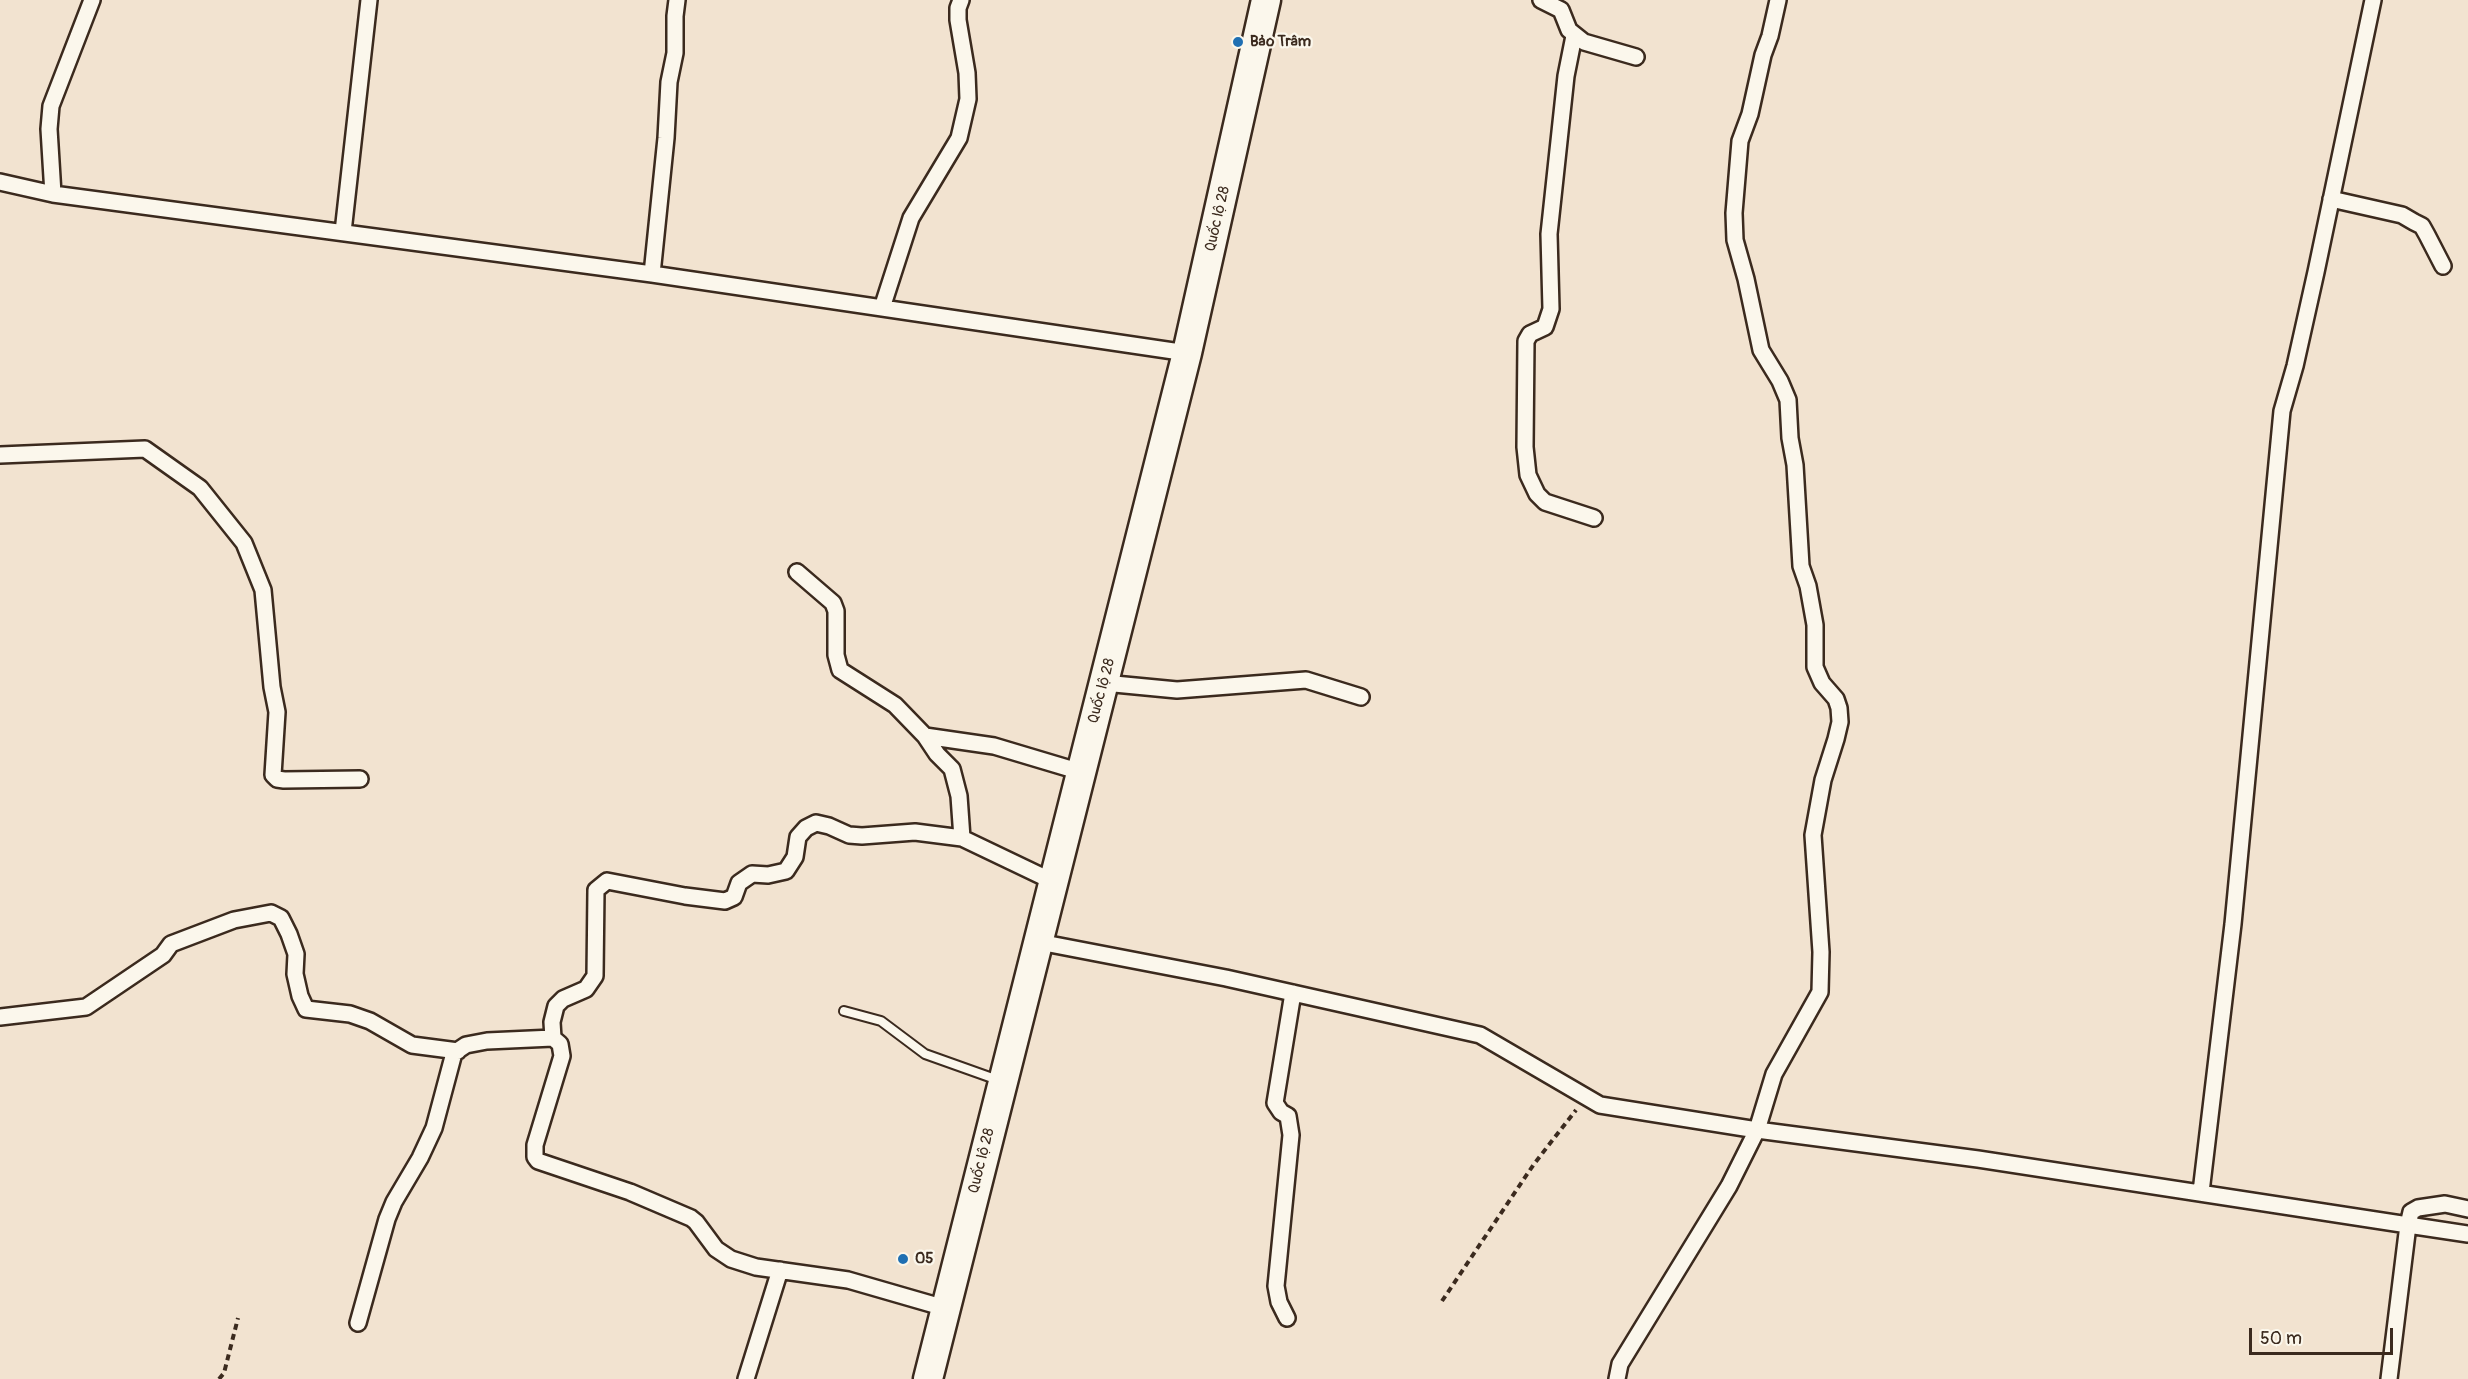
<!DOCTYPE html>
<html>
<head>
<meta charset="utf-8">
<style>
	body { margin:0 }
	#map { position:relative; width:2468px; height:1379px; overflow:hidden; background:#f2e3d0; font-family:Pangolin,sans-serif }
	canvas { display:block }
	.scale { position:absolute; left:2249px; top:1328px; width:144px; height:27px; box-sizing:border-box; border:3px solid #3b2a1e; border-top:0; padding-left:8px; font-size:18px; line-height:21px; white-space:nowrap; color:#3b2a1e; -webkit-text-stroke:4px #fbf7ec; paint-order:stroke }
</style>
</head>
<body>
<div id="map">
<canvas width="2468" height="1379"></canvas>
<div class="scale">50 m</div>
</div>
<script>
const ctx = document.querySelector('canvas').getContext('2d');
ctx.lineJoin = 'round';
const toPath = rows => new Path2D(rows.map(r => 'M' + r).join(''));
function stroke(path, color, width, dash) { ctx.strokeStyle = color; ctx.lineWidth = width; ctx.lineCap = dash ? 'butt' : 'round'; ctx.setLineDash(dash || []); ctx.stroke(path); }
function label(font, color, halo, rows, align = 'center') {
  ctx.font = font + ' Pangolin,sans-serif'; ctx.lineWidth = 4.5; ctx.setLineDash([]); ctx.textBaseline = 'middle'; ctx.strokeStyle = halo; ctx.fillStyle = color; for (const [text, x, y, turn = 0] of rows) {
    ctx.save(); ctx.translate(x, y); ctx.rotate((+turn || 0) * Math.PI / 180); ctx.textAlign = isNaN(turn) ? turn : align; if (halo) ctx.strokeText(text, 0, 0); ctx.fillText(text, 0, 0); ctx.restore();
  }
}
const path = toPath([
	[1442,1301,1534,1164,1576,1110],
	[219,1379,224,1373,238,1318]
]);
const lane = toPath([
	[844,1011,881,1021,925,1054,998,1080]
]);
const street = toPath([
	[1541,0,1561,10,1569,30,1584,42,1636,57],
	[1574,36,1566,76,1549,234,1551,309,1545,327,1530,334,1526,341,1525,447,1528,475,1537,494,1545,502,1594,518],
	[0,182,53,194,652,274,1187,353],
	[53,194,49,129,51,106,92,0],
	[2331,199,2402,215,2414,222,2422,226,2427,235,2443,266],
	[343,232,369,0],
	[652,274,666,138,669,82,675,53,675,16,677,0],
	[882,308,911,218,959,138,968,99,967,73,958,20,958,8,961,0],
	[0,455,145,449,200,488,244,543,263,590,272,687,277,712,273,775,277,779,284,780,360,779],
	[797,572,833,603,836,611,836,655,840,670,895,705,925,736,994,746,1081,772],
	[1104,683,1177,690,1306,680,1361,697],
	[925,736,937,754,952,769,959,796,962,838],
	[1039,942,1226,978,1480,1035,1600,1105,1757,1130,1978,1159,2408,1225,2389,1379],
	[0,1017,86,1007,163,955,171,944,234,920,271,913,281,918,289,934,296,954,295,974,300,996,306,1009,350,1014,370,1021,412,1045,458,1051],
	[553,1038,552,1022,556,1006,563,999,586,989,595,976,596,890,607,881,685,896,725,901,734,897,739,883,752,874,768,875,786,871,795,857,798,837,806,828,816,823,829,826,849,835,862,836,915,832,962,838,1054,882],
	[2201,1192,2233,924,2282,411,2295,366,2316,272,2373,0],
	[2468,1209,2445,1204,2418,1208,2411,1212,2408,1225,2468,1234],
	[1287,1318,1279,1302,1276,1286,1291,1135,1288,1116,1281,1112,1275,1103,1293,993],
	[358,1323,387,1219,394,1202,420,1158,434,1128,454,1053,466,1045,487,1041,553,1038,560,1044,562,1056,535,1145,535,1157,538,1161,630,1192,691,1218,696,1222,716,1249,731,1259,756,1267,848,1280,945,1308],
	[746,1379,780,1270],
	[1617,1379,1620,1364,1729,1186,1757,1130,1774,1074,1820,992,1821,952,1813,835,1823,780,1836,739,1840,722,1839,708,1836,699,1822,683,1815,667,1815,625,1808,586,1801,566,1795,465,1790,438,1788,400,1780,381,1761,350,1746,279,1735,240,1734,213,1740,141,1750,114,1763,55,1770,36,1778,0]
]);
const highway = toPath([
	[928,1379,1187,353,1266,0]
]);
const markers = [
	[1238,42,6,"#1f6fb2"],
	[903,1259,6,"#1f6fb2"]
];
const poiNames = [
	["Bảo Trâm",1250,42],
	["05",915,1259]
];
const streetNames = [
	["Quốc lộ 28",1218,219,-77],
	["Quốc lộ 28",1102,691,-75],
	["Quốc lộ 28",982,1161,-76]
];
stroke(lane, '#3b2a1e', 12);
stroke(street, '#3b2a1e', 20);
stroke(highway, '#3b2a1e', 33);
stroke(path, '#3b2a1e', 4, [6, 4.5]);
stroke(lane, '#fbf7ec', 8);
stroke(street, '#fbf7ec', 15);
stroke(highway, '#fbf7ec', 28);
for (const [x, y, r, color] of markers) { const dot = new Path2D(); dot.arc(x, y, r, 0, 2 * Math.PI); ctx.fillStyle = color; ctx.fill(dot); stroke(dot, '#fbf7ec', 2); }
label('bold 15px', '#3b2a1e', '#fbf7ec', poiNames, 'left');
label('15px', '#3b2a1e', '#fbf7ec', streetNames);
</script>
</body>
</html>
